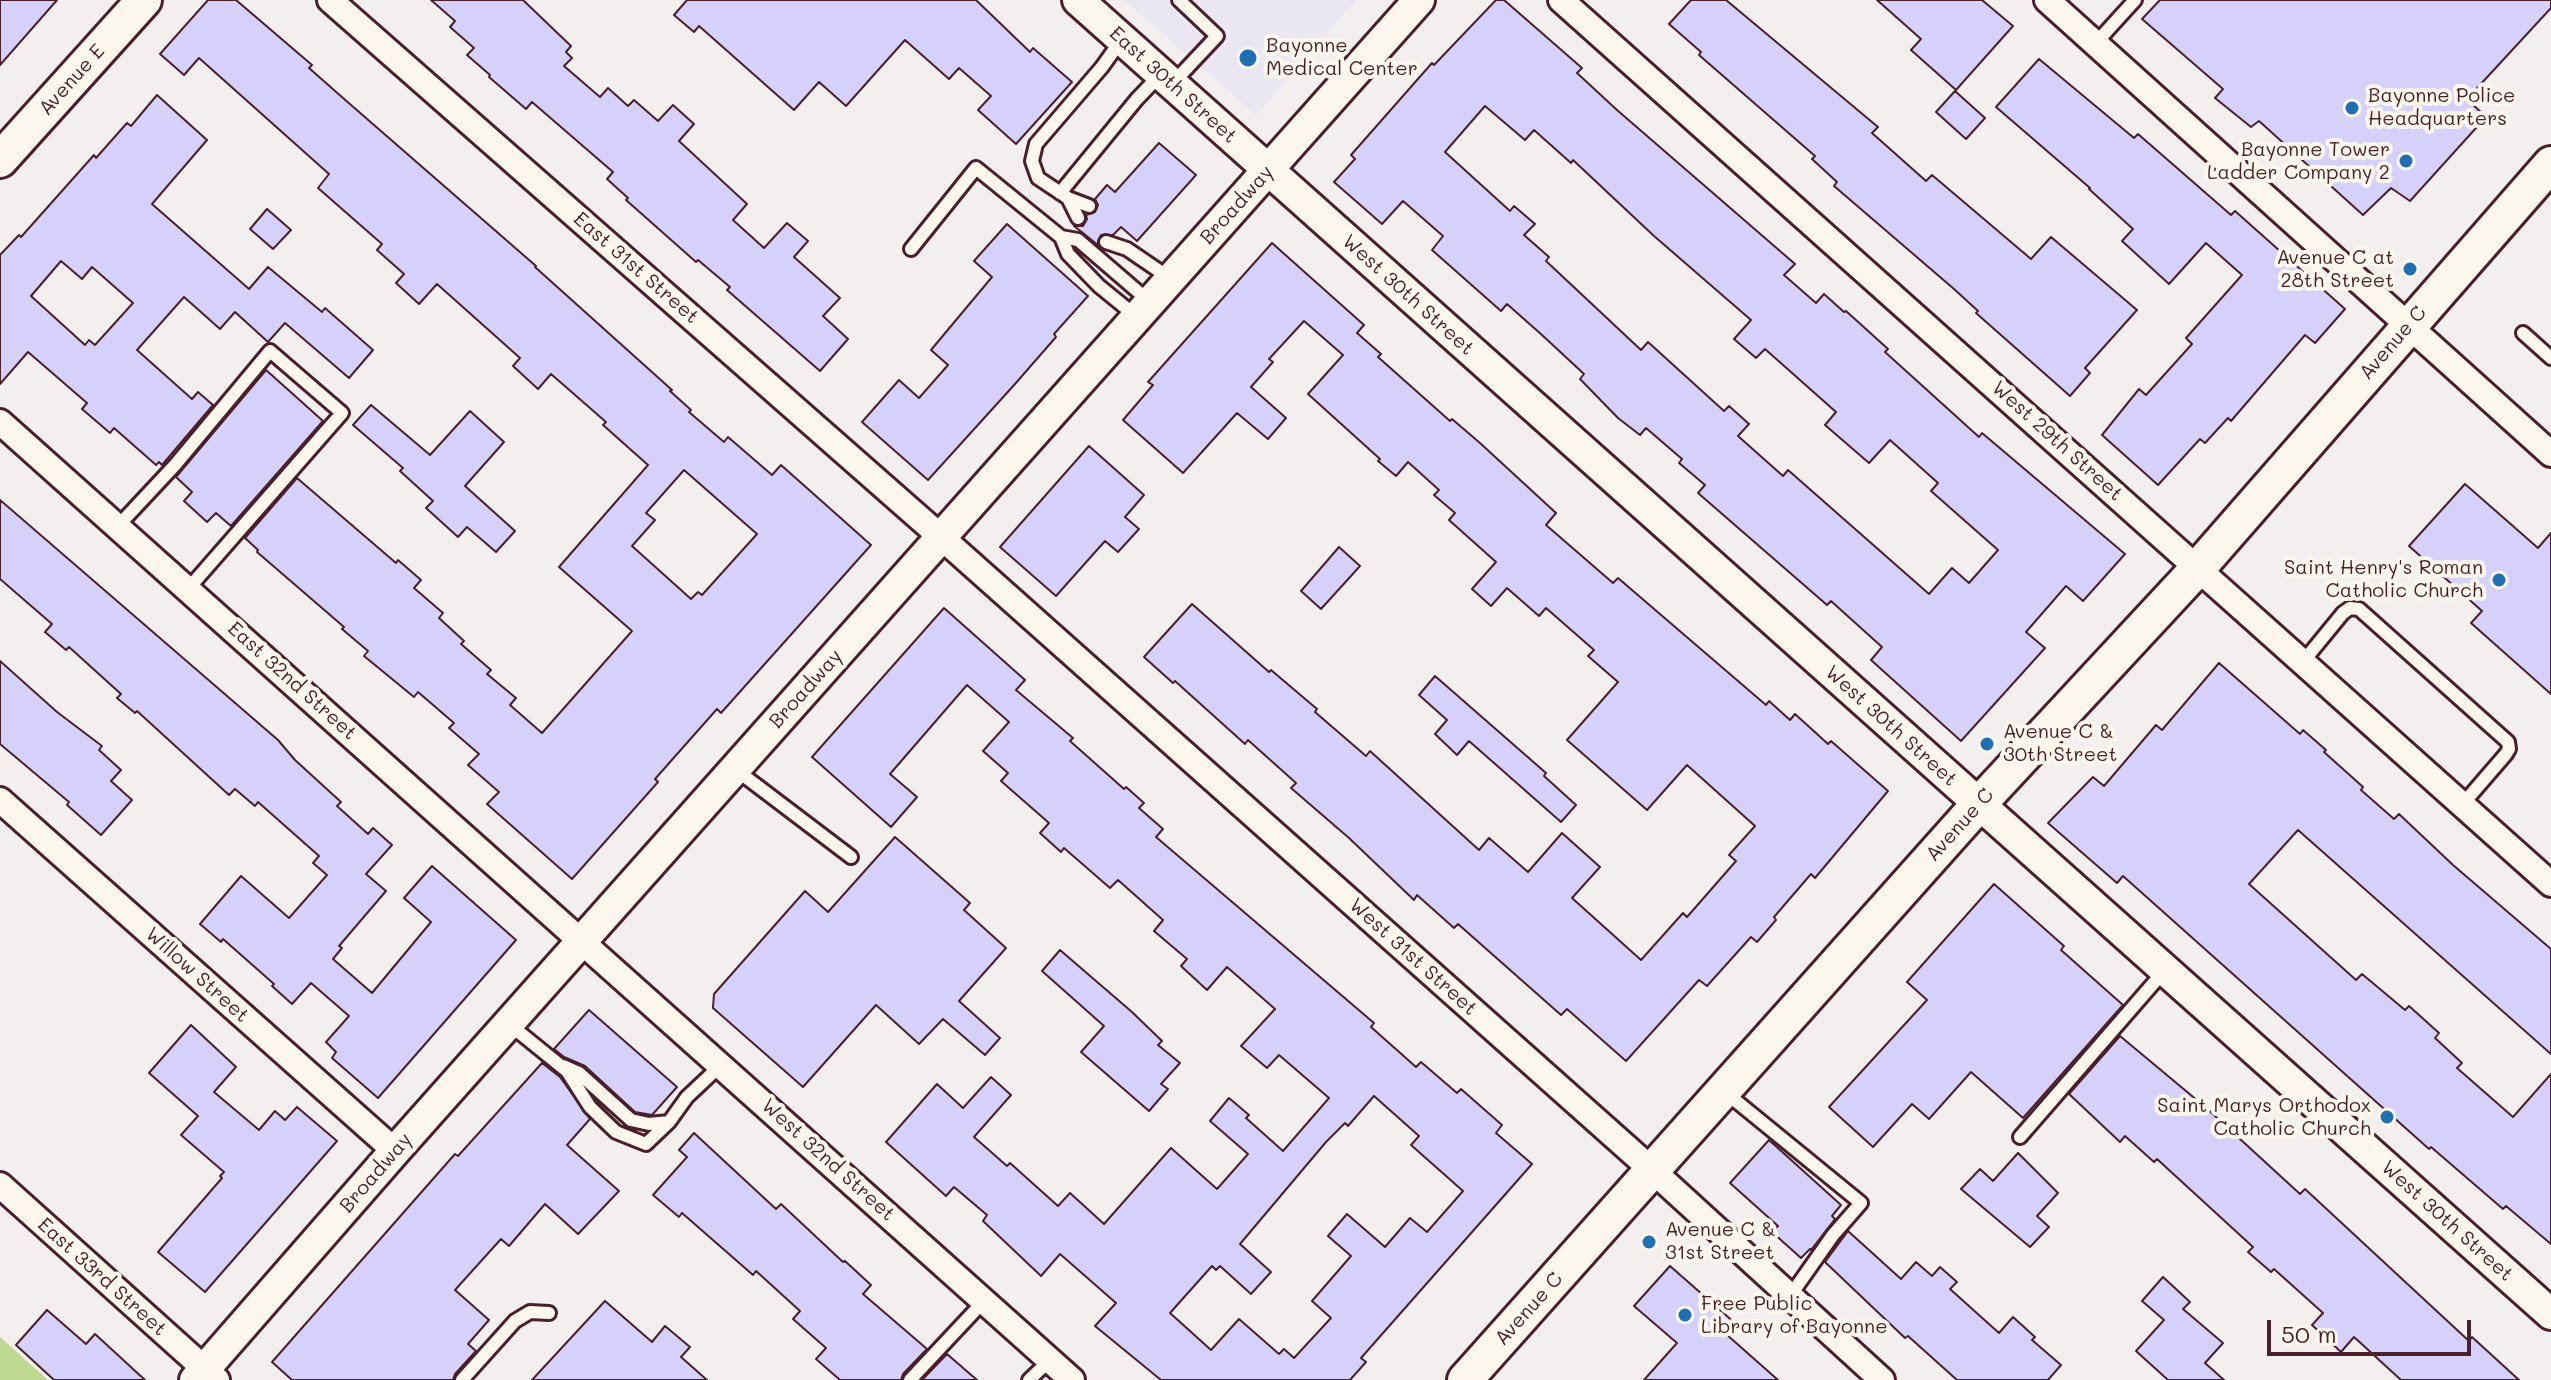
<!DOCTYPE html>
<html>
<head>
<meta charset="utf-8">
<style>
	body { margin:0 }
	#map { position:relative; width:2551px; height:1380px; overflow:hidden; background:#f3efef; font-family:Mali,sans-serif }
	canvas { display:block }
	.scale { position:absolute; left:2267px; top:1320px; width:204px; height:36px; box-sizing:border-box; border:4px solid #4a1f2b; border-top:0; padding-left:10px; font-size:24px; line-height:28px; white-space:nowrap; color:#4a1f2b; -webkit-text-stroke:6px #fbf7ec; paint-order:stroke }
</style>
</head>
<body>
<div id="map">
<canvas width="2551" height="1380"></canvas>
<div class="scale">50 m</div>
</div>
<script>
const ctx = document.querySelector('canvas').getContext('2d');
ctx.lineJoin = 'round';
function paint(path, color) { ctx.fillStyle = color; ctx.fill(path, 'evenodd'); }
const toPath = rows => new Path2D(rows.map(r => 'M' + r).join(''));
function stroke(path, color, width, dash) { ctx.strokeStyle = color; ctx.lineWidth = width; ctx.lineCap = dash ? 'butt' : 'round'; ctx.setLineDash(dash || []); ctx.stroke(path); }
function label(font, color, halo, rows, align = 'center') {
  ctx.font = font + ' Mali,sans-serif'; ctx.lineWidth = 8; ctx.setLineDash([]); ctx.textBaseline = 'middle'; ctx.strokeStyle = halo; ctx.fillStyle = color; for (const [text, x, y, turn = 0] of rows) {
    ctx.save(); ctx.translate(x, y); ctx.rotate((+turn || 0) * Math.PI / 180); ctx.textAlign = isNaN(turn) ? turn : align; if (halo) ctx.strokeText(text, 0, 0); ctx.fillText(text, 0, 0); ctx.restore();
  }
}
const built = toPath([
	[1124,0,1356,0,1256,115]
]);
const green = toPath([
	[0,1337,48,1380,0,1380]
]);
const building = toPath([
	[0,0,57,0,0,65,0,0],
	[208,0,236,0,312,65,309,68,343,98,536,266,535,267,672,390,670,391,691,410,689,412,724,442,728,437,772,475,781,465,871,545,721,713,717,709,655,779,658,782,572,879,487,804,499,792,468,765,479,754,449,728,454,723,418,692,414,697,364,656,368,651,342,629,344,627,257,552,258,550,245,538,297,478,396,563,398,560,421,580,414,588,443,613,439,618,464,641,461,644,491,670,487,674,516,698,510,705,542,733,632,631,559,567,648,465,603,425,606,422,551,374,538,389,513,366,520,358,437,284,419,304,396,283,404,274,377,250,382,244,318,188,329,174,199,58,184,75,160,54,208,0],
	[684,470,757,534,702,595,698,592,691,599,632,546,655,520,646,513,684,470],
	[431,0,523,0,571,46,566,52,572,58,564,66,600,97,608,88,628,106,634,100,658,121,673,105,694,124,679,141,747,204,733,220,764,248,787,223,808,241,794,257,840,298,823,316,848,339,820,371,727,290,730,287,698,260,696,262,626,200,628,198,607,179,613,172,532,102,526,109,489,77,490,75,467,55,474,48,450,27,455,21,431,0],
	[687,0,976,0,1030,52,1033,48,1072,82,1016,144,978,110,991,96,959,68,949,79,905,40,846,106,819,82,794,110,699,26,694,32,674,15,687,0],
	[1496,0,1504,0,1582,68,1577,73,1617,110,1795,264,1784,275,1816,303,1824,294,1844,312,1846,311,1888,349,1885,352,1979,437,1982,433,2125,554,2083,601,2066,586,2026,632,2045,648,1961,741,1871,660,1882,647,1831,601,1827,605,1698,493,1705,485,1679,463,1682,459,1646,428,1640,435,1618,418,1580,379,1584,374,1542,335,1507,304,1501,311,1432,250,1443,236,1403,201,1382,224,1334,182,1355,159,1351,155,1432,63,1434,65,1496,0],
	[1485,106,1525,140,1534,130,1571,163,1573,160,1654,236,1751,320,1734,339,1756,358,1765,349,1836,412,1825,425,1869,463,1890,440,1938,483,1931,491,1998,550,1969,583,1952,568,1929,594,1788,470,1783,476,1738,436,1749,424,1729,406,1724,411,1648,342,1641,350,1546,261,1549,257,1524,235,1535,224,1514,206,1510,211,1445,152,1485,106],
	[1691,0,1726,0,1878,127,1872,133,1926,181,1932,175,2031,259,2051,237,2137,310,2085,368,2090,373,2070,396,1976,313,1978,311,1954,289,1834,186,1837,182,1812,159,1815,156,1699,55,1701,52,1669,24,1691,0],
	[1877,0,1982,0,2013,26,1956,90,1911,50,1921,39,1877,0],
	[2160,0,2551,0,2551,8,2467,99,2486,117,2410,201,2391,188,2363,215,2259,121,2251,127,2215,98,2223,89,2142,19,2160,0],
	[2039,59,2134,138,2138,134,2231,215,2235,211,2345,309,2315,343,2305,335,2231,421,2228,418,2205,443,2200,439,2158,485,2102,435,2139,389,2146,395,2192,344,2186,338,2242,275,2206,243,2169,284,2122,241,2133,229,2089,189,2090,188,1996,107,2039,59],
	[1955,91,1985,118,1966,139,1936,112,1955,91],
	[157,95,207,140,152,204,249,289,268,267,322,312,325,308,373,350,349,378,285,323,268,342,235,312,220,329,184,297,137,350,192,399,198,392,213,405,162,465,159,462,156,465,114,428,110,433,82,409,87,403,28,352,0,384,0,255,19,235,21,237,94,155,96,158,127,123,131,126,157,95],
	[61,261,82,279,92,267,133,303,95,345,89,340,85,345,31,296,61,261],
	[1159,143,1196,175,1137,241,1121,227,1113,235,1101,235,1098,245,1074,226,1083,226,1087,219,1086,215,1095,212,1098,205,1095,199,1107,185,1115,192,1159,143],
	[267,209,291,230,273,249,250,229,267,209],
	[1007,224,1088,296,1054,334,1056,337,1015,384,928,480,862,422,899,380,919,398,948,365,931,350,992,277,974,261,1007,224],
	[1272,243,1364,325,1357,333,1381,354,1378,357,1450,421,1452,419,1480,443,1556,513,1546,525,1613,583,1618,578,1766,705,1769,701,1790,720,1795,714,1828,744,1831,741,1888,791,1815,878,1811,874,1774,917,1776,920,1757,942,1751,937,1707,986,1699,980,1626,1061,1567,1009,1561,1015,1458,924,1454,928,1417,895,1414,900,1349,838,1291,788,1296,783,1248,740,1245,744,1175,681,1173,683,1144,657,1192,604,1269,672,1271,670,1317,709,1315,712,1366,756,1370,751,1479,850,1489,838,1528,872,1562,833,1600,867,1572,898,1641,960,1683,913,1687,917,1736,861,1729,855,1755,826,1687,765,1647,810,1567,740,1618,682,1588,656,1594,650,1546,608,1539,616,1507,588,1491,606,1472,589,1496,562,1449,520,1455,513,1434,495,1439,490,1408,462,1396,476,1378,461,1380,459,1308,394,1343,355,1304,321,1269,359,1273,362,1251,387,1286,418,1268,439,1237,413,1183,473,1123,420,1153,385,1148,382,1272,243],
	[266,370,323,421,231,526,216,513,207,522,184,501,192,492,176,477,266,370],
	[371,405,430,455,470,411,504,442,465,486,515,531,496,552,467,527,458,537,426,508,433,501,400,471,403,468,353,425,371,405],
	[1089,446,1144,495,1125,517,1139,529,1118,552,1105,541,1056,596,1000,547,1089,446],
	[2465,484,2538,548,2551,533,2551,694,2471,623,2482,611,2409,546,2465,484],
	[0,500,278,740,295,760,341,802,337,806,368,834,373,828,392,845,366,874,386,891,339,946,342,948,333,959,372,993,431,922,404,898,432,866,516,940,378,1098,332,1058,336,1052,326,1042,349,1016,311,983,292,1004,272,986,274,984,223,939,221,942,200,924,241,876,289,918,327,875,313,863,319,856,258,802,255,806,235,789,229,795,137,711,135,713,117,698,121,694,69,647,66,650,45,632,52,624,0,579,0,500],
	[1339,547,1360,566,1321,609,1301,591,1339,547],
	[944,608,1025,680,1016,690,1073,738,1070,741,1124,789,1126,787,1144,803,1139,808,1163,829,1156,837,1374,1023,1371,1027,1416,1067,1421,1062,1457,1093,1461,1089,1502,1125,1496,1133,1532,1164,1361,1358,1366,1362,1350,1380,1161,1380,1095,1326,1116,1303,1060,1254,1041,1276,983,1221,987,1215,954,1187,946,1196,886,1142,937,1084,963,1108,991,1077,1011,1095,974,1137,1007,1166,1010,1163,1058,1206,1070,1193,1104,1224,1171,1148,1217,1189,1248,1154,1210,1121,1229,1098,1249,1115,1246,1118,1283,1151,1329,1098,1279,1055,1267,1068,1241,1046,1275,1009,1227,967,1207,990,1181,966,1187,959,1154,931,1163,920,1118,880,1110,888,1064,848,1061,852,1040,833,1049,823,1001,781,1008,773,983,751,1009,722,967,685,890,774,917,797,891,827,812,757,944,608],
	[1374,1096,1419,1136,1411,1145,1463,1191,1427,1232,1410,1218,1385,1247,1347,1214,1328,1236,1351,1256,1312,1301,1331,1318,1294,1358,1284,1349,1279,1354,1239,1319,1211,1350,1170,1313,1212,1266,1216,1270,1220,1266,1251,1294,1271,1272,1240,1244,1326,1142,1345,1123,1348,1126,1374,1096],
	[0,661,57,712,102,746,99,750,121,770,111,781,132,800,101,835,67,805,69,802,0,744,0,661],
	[2219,663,2300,734,2303,730,2326,750,2324,752,2363,787,2361,790,2394,819,2399,814,2453,865,2551,949,2551,1054,2298,830,2249,884,2356,980,2362,974,2405,1010,2409,1006,2439,1033,2435,1038,2462,1063,2457,1068,2513,1117,2551,1074,2551,1244,2506,1206,2503,1209,2431,1147,2429,1149,2123,876,2117,883,2048,823,2093,777,2104,786,2156,725,2162,730,2219,663],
	[1435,676,1546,773,1544,776,1576,805,1561,822,1469,741,1457,755,1435,734,1447,720,1419,695,1435,676],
	[895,837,970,903,964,910,1006,948,959,1001,1000,1038,985,1055,943,1019,919,1044,876,1005,803,1087,713,1008,714,994,805,891,828,912,895,837],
	[1994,884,2064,946,2061,950,2123,1005,2023,1118,1971,1072,1929,1119,1912,1104,1873,1147,1829,1107,1927,1000,1907,982,1994,884],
	[1060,950,1132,1012,1162,1041,1158,1045,1180,1063,1161,1084,1168,1089,1149,1111,1081,1052,1104,1026,1042,971,1060,950],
	[589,1010,677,1087,652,1115,635,1112,585,1066,564,1057,554,1049,589,1010],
	[191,1025,236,1067,214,1092,259,1130,275,1111,285,1120,297,1107,337,1141,205,1292,158,1252,222,1178,220,1176,224,1172,181,1135,198,1116,149,1073,191,1025],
	[2120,1036,2204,1106,2300,1194,2305,1189,2469,1341,2472,1337,2519,1380,2401,1380,2354,1337,2341,1352,2312,1325,2323,1313,2274,1269,2271,1272,2248,1252,2253,1247,2157,1159,2154,1162,2125,1136,2120,1142,2069,1094,2120,1036],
	[542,1063,560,1077,590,1119,567,1145,619,1191,578,1234,545,1204,509,1246,501,1239,455,1290,489,1320,468,1344,476,1351,455,1374,453,1380,292,1380,272,1362,455,1154,458,1156,542,1063],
	[694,1133,776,1209,781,1204,843,1262,845,1261,871,1285,863,1294,927,1349,903,1374,901,1380,840,1380,816,1359,826,1348,793,1319,800,1311,756,1271,753,1275,682,1213,679,1217,653,1195,687,1157,679,1150,694,1133],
	[1769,1140,1841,1205,1832,1216,1835,1219,1811,1250,1810,1249,1801,1258,1772,1232,1778,1226,1730,1183,1769,1140],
	[2018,1153,2058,1193,2037,1216,2049,1227,2030,1247,1961,1189,1980,1169,1993,1181,2018,1153],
	[1848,1231,1901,1279,1916,1262,1932,1276,1940,1267,1957,1282,1950,1289,1999,1333,2013,1317,2035,1337,2032,1340,2061,1365,2048,1380,1957,1380,1908,1336,1905,1338,1825,1262,1848,1231],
	[1670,1266,1736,1324,1726,1334,1778,1380,1644,1380,1677,1343,1634,1306,1670,1266],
	[2163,1277,2190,1302,2183,1309,2223,1343,2205,1363,2224,1380,2168,1380,2136,1351,2164,1320,2142,1301,2163,1277],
	[605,1301,652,1342,665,1326,690,1347,681,1357,707,1380,532,1380,605,1301],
	[47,1310,86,1344,95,1334,145,1380,54,1380,16,1345,47,1310],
	[947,1354,977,1380,922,1380,947,1354]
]);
const service = toPath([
	[2095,44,2135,0],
	[1172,84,1217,36,1179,0],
	[1060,193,1137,99,1161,74],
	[1068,198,1089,206],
	[1078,218,1068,198,1038,178,1032,161,1036,144,1102,67,1122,39],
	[1061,237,1068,254,1099,286,1137,317],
	[1106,242,1127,249,1171,279],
	[911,249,976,168,1061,237,1078,240,1150,302],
	[2523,333,2551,358],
	[118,526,175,465,270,351,342,413,188,589],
	[2302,663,2343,613,2350,608,2359,609,2508,742,2509,749,2506,754,2462,805],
	[735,769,851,857],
	[509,1024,567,1071,590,1107,616,1132,646,1144,669,1122,687,1097,721,1065],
	[563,1066,579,1073,631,1120,649,1124,669,1122],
	[1725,1092,1861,1203,1833,1235,1790,1296],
	[2020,1137,2165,970],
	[462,1380,515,1321,530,1312,549,1313],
	[910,1380,984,1301],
	[1029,1380,1050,1360]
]);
const minor = toPath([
	[330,0,941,537,1652,1170,1882,1380],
	[1561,0,2551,884],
	[2047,0,2551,454],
	[0,422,1072,1380],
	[0,800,395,1151],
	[0,1185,217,1380]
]);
const tertiary = toPath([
	[1078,0,2551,1314],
	[195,1380,395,1151,1419,0]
]);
const secondary = toPath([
	[0,160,144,0],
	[1465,1380,1979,804,2199,567,2551,164]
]);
const markers = [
	[1248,58,10,"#1f6fb2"],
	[2352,108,8,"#1f6fb2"],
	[2406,161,8,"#1f6fb2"],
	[2410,269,8,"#1f6fb2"],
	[2499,580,8,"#1f6fb2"],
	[1987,744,8,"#1f6fb2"],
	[2387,1117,8,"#1f6fb2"],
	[1649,1242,8,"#1f6fb2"],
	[1685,1315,8,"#1f6fb2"]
];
const poiNames = [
	["Bayonne",1266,46],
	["Medical Center",1266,69],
	["Bayonne Police",2368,96],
	["Headquarters",2368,119],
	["Bayonne Tower",2390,150,"right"],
	["Ladder Company 2",2390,173,"right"],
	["Avenue C at",2394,258,"right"],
	["28th Street",2394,281,"right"],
	["Saint Henry's Roman",2483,568,"right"],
	["Catholic Church",2483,591,"right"],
	["Avenue C &",2003,732],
	["30th Street",2003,755],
	["Saint Marys Orthodox",2371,1106,"right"],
	["Catholic Church",2371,1129,"right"],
	["Avenue C &",1665,1230],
	["31st Street",1665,1253],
	["Free Public",1701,1304],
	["Library of Bayonne",1701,1327]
];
const streetNames = [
	["Avenue E",72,80,-48],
	["East 30th Street",1173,85,42],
	["Broadway",1237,205,-48],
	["East 31st Street",636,268,41],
	["West 30th Street",1408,295,42],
	["Avenue C",2393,343,-49],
	["West 29th Street",2057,441,42],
	["East 32nd Street",292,681,42],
	["Broadway",806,689,-48],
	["West 30th Street",1891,726,42],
	["Avenue C",1960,825,-48],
	["West 31st Street",1413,957,42],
	["Willow Street",197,975,42],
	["West 32nd Street",828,1160,42],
	["Broadway",376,1173,-49],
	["West 30th Street",2447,1221,42],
	["East 33rd Street",102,1277,42],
	["Avenue C",1529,1309,-48]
];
paint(built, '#eae6f2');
paint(green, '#bfd990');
paint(building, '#d5d1fa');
stroke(building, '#4a1f2b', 2);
stroke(service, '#4a1f2b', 18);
stroke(minor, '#4a1f2b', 30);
stroke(tertiary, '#4a1f2b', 36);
stroke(secondary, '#4a1f2b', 40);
stroke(service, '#fbf7ec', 12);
stroke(minor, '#fbf7ec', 24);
stroke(tertiary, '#fbf7ec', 30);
stroke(secondary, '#fbf7ec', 34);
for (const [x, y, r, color] of markers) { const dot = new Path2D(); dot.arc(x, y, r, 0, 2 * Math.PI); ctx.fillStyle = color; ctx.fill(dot); stroke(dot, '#fbf7ec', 3); }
label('20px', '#4a1f2b', '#fbf7ec', poiNames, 'left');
label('20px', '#4a1f2b', '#fbf7ec', streetNames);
</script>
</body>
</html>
